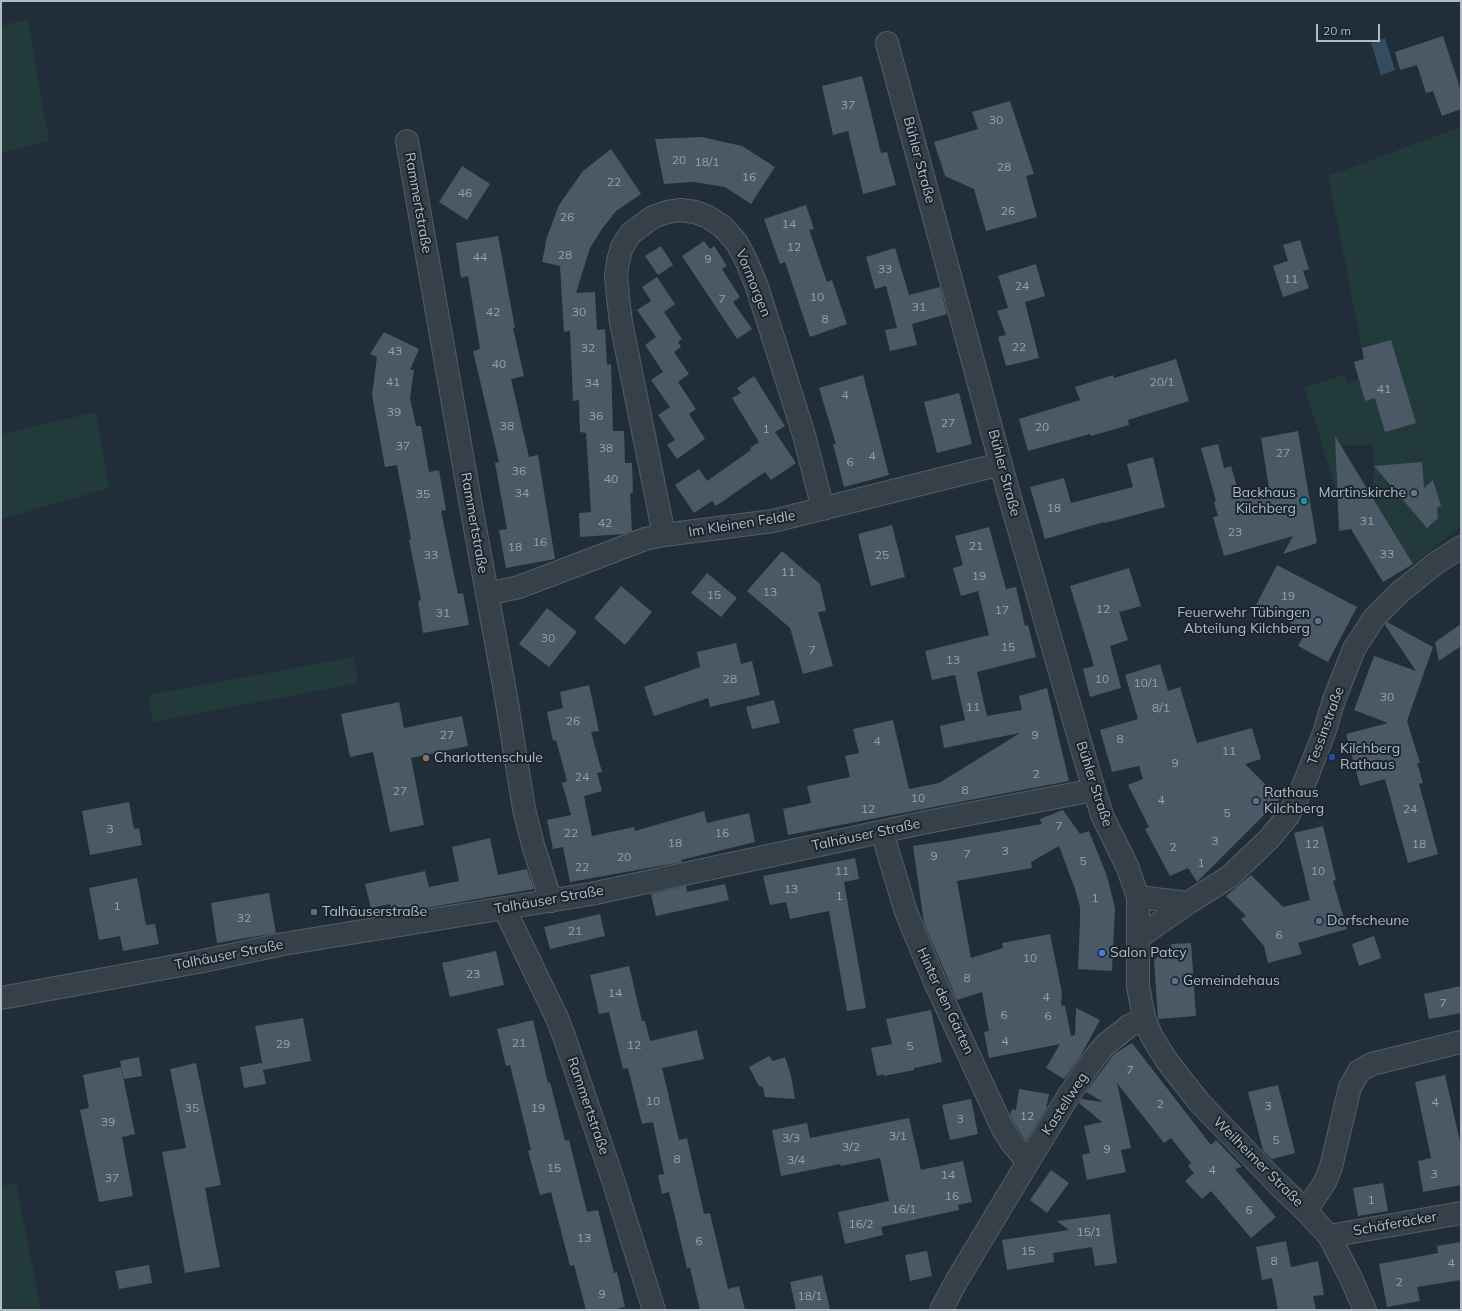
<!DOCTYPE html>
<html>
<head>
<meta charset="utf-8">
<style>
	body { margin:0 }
	#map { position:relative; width:1462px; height:1311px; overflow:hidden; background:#212e39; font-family:Mulish,sans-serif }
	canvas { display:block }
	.frame { position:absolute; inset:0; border:2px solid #b0bbc6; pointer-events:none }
	.scale { position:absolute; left:1316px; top:24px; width:64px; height:18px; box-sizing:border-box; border:2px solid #b0bbc6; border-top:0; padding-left:5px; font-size:12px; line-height:14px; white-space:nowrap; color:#b0bbc6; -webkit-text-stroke:3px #1a252e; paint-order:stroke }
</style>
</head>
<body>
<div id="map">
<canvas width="1462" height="1311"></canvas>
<div class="frame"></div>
<div class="scale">20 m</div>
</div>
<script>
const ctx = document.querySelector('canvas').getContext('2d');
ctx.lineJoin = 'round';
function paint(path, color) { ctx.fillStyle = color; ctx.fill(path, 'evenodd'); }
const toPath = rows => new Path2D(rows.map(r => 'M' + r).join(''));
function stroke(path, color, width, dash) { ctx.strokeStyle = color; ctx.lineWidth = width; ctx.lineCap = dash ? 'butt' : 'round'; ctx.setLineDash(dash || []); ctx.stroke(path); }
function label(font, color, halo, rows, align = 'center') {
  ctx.font = font + ' Mulish,sans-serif'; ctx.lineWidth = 4; ctx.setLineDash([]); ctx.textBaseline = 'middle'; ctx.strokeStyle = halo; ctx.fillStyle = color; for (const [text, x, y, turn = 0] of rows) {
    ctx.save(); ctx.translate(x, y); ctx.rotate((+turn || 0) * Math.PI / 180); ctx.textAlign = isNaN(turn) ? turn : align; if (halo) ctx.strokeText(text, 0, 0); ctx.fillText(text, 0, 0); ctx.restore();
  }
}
const green = toPath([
	[28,19,49,141,1,153,1,26],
	[1461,127,1461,526,1413,564,1374,499,1373,445,1336,446,1337,492,1304,387,1344,375,1347,382,1358,380,1354,362,1364,359,1328,176],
	[96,412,109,488,1,519,1,434],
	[354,657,358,683,153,722,148,695],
	[16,1183,41,1310,1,1310,1,1186]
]);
const water = toPath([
	[1385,38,1395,70,1381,75,1371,43]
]);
const building = toPath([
	[1443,36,1461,91,1461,109,1442,116,1433,91,1426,93,1417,65,1400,70,1395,52],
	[862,76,881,153,887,152,896,185,863,194,848,131,833,135,822,86],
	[1010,101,1034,174,1026,176,1037,217,986,231,974,189,945,176,934,142,978,129,972,112],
	[702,137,742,146,775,167,751,204,725,187,694,182,664,184,655,139],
	[611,149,641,194,616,211,602,229,590,248,576,293,595,292,597,330,605,329,607,365,611,364,613,431,624,431,625,463,632,463,633,493,630,493,632,531,624,534,580,537,579,513,591,512,586,433,580,432,579,400,573,401,570,331,564,332,560,266,542,262,547,237,559,205,583,171],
	[462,166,490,184,467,220,439,202],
	[806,205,814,229,809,230,827,282,832,280,847,324,810,337,785,262,780,264,764,219],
	[498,236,515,328,513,328,524,376,511,379,529,457,538,455,555,559,506,568,499,530,507,529,495,463,499,462,473,351,480,349,468,276,461,278,456,243],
	[1300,240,1309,269,1303,271,1309,288,1283,297,1273,266,1288,261,1283,245],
	[704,241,710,249,714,246,727,266,722,269,740,297,733,302,752,329,737,339,682,256],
	[661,246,673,265,658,275,645,256],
	[895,248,909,295,940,287,947,314,912,324,917,345,890,351,885,330,897,328,886,286,875,289,866,257],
	[1036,264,1045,296,1025,302,1039,358,1006,366,998,337,1006,335,997,311,1008,308,998,276],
	[657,277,675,304,664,312,682,339,678,342,681,347,674,352,689,374,678,382,696,409,689,414,705,439,677,459,667,445,675,440,658,415,670,407,651,380,663,372,645,345,656,337,637,310,651,301,642,287],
	[384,332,419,349,410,370,414,370,410,398,416,426,421,426,429,472,439,470,446,510,441,511,458,594,463,593,469,625,423,633,418,601,421,600,409,540,411,539,397,465,385,467,372,395,377,357,370,354],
	[1391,340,1416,423,1385,432,1375,398,1365,401,1354,362,1364,359,1362,348],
	[1176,359,1189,401,1128,420,1129,425,1091,436,1090,434,1028,451,1019,419,1080,400,1075,387,1113,375,1114,378],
	[863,375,889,475,844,487,833,444,836,444,819,388],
	[754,376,785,426,775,432,796,463,771,480,765,472,716,506,712,501,694,513,675,485,699,469,707,481,751,450,750,448,759,442,732,398,741,393,737,388],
	[959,393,972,444,937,453,924,402],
	[1298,431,1317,543,1283,554,1293,536,1224,556,1213,517,1218,516,1214,502,1216,501,1201,448,1218,444,1224,468,1231,466,1239,494,1269,488,1261,438],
	[1335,436,1413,564,1383,582,1351,529,1339,531],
	[1153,457,1165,507,1105,523,1104,522,1045,539,1030,487,1064,478,1071,503,1133,487,1127,464],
	[1422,462,1424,488,1433,480,1441,506,1437,508,1438,518,1427,528,1374,466],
	[892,525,905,577,871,586,858,534],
	[989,527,1006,589,1016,587,1025,626,1028,625,1036,657,977,672,987,716,1022,710,1019,696,1047,688,1069,781,788,835,783,809,811,803,807,786,850,777,845,756,859,753,853,729,893,720,909,789,939,783,1020,733,944,748,940,726,965,720,955,675,932,680,925,651,989,635,978,591,961,596,953,568,963,565,955,536],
	[782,551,820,584,826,611,818,612,833,666,803,674,790,628,747,591],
	[1277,565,1357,607,1328,662,1298,646,1306,631,1256,605],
	[1129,568,1141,606,1119,612,1128,640,1110,646,1121,688,1090,697,1083,669,1094,666,1070,586],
	[707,573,737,598,721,617,691,593],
	[621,586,652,612,625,645,594,618],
	[547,608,577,632,549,667,519,644],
	[1387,622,1433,647,1407,721,1420,763,1417,763,1423,783,1419,784,1438,854,1408,863,1385,779,1360,786,1346,734,1388,723,1354,710,1374,656,1416,671,1385,625],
	[1461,624,1461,646,1439,661,1435,642],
	[736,643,741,664,752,661,760,695,710,707,708,698,654,716,644,687,700,667,697,652],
	[1160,664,1168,691,1180,687,1197,743,1252,728,1261,759,1245,764,1280,799,1197,882,1188,868,1170,876,1145,829,1149,827,1128,785,1143,779,1139,766,1112,772,1100,730,1138,719,1125,675],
	[589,685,599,731,591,732,602,772,597,773,602,791,584,796,592,836,634,827,635,831,704,811,707,823,749,813,755,842,681,860,682,862,570,882,563,847,553,849,547,820,571,815,562,783,567,781,556,740,553,741,547,712,563,708,560,692],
	[774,700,780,723,752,729,746,707],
	[399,702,404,728,462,716,468,746,411,758,424,825,390,832,373,752,350,757,341,714],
	[129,802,134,829,139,828,142,845,90,855,82,811],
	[1063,810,1080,834,1089,831,1107,876,1115,908,1112,971,1078,969,1080,921,1080,907,1075,889,1059,846,1031,862,1032,868,957,881,971,958,1003,948,1002,943,1050,934,1062,993,1061,1005,1065,1006,1071,1036,1075,1035,1076,1008,1100,1020,1080,1057,1064,1079,1046,1068,1060,1044,989,1058,984,1032,989,1031,982,992,957,1000,924,923,913,846,952,840,1042,824,1040,819],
	[1323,826,1336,880,1333,881,1347,929,1298,943,1302,954,1268,963,1264,946,1241,919,1246,916,1226,896,1251,875,1283,907,1310,900,1294,833],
	[490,838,498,875,527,869,534,889,403,912,403,909,392,911,390,904,371,908,365,884,425,871,429,887,459,881,452,847],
	[855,858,859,879,844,882,866,1008,847,1011,829,911,790,919,786,902,770,905,763,876],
	[137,878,146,925,155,924,159,944,123,951,120,936,99,940,89,888],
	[725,884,729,900,656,916,651,894,686,886,687,892],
	[269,893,276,933,217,943,211,903],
	[600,914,605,936,550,949,544,927],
	[1374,936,1381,958,1359,966,1352,944],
	[1191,943,1196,1016,1158,1019,1154,960,1172,944],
	[496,951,504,985,450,997,442,963],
	[629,966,642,1021,645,1021,650,1041,697,1030,704,1059,662,1068,679,1140,687,1138,704,1214,710,1213,728,1289,739,1286,745,1310,700,1310,690,1268,687,1268,669,1192,662,1194,658,1175,664,1174,653,1122,642,1124,628,1068,623,1069,609,1012,599,1014,590,975],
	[1461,986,1461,1013,1429,1019,1424,994],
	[931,1010,942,1062,914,1068,914,1070,884,1076,884,1074,877,1076,871,1048,892,1044,886,1019],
	[303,1018,311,1061,263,1070,266,1084,244,1088,240,1067,262,1063,263,1067,255,1026],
	[533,1020,548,1083,550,1082,565,1141,569,1140,587,1212,598,1210,614,1273,617,1272,625,1307,613,1310,586,1310,574,1265,570,1266,551,1192,540,1195,528,1151,531,1150,510,1065,506,1066,497,1029],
	[1132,1043,1211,1145,1216,1140,1242,1167,1235,1169,1276,1217,1251,1238,1211,1191,1202,1199,1185,1181,1194,1173,1188,1166,1191,1163,1171,1138,1164,1143,1117,1083,1131,1148,1121,1150,1126,1172,1087,1180,1082,1155,1090,1153,1084,1126,1102,1122,1079,1103,1081,1099,1103,1102,1086,1092,1114,1054],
	[769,1056,773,1061,785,1057,791,1076,795,1099,765,1097,763,1087,759,1086,749,1067],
	[139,1057,142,1076,124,1079,120,1061],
	[196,1063,221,1185,205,1188,220,1267,185,1273,162,1152,186,1148,170,1069],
	[121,1067,135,1134,122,1137,133,1196,99,1202,80,1110,89,1108,83,1075],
	[1445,1075,1461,1146,1461,1185,1423,1192,1418,1161,1431,1158,1415,1082],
	[1278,1085,1295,1153,1272,1159,1263,1150,1248,1092],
	[1019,1089,1049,1094,1046,1109,1026,1141,1014,1123,1010,1115,1012,1109,1016,1110],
	[971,1099,978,1134,950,1140,942,1105],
	[909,1118,921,1170,963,1161,972,1202,958,1205,959,1210,881,1227,883,1235,845,1244,838,1212,889,1201,880,1158,841,1166,840,1164,781,1176,772,1130,807,1123,810,1138],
	[1051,1170,1069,1183,1047,1213,1030,1200],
	[1383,1183,1388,1211,1358,1216,1353,1188],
	[1110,1214,1117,1263,1095,1266,1092,1247,1053,1253,1054,1262,1007,1270,1002,1240,1069,1230,1057,1221],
	[1286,1241,1291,1267,1318,1261,1324,1295,1313,1296,1316,1310,1278,1310,1272,1278,1262,1280,1256,1247],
	[1461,1242,1461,1280,1417,1287,1420,1301,1387,1307,1379,1264,1438,1253,1437,1246],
	[927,1251,932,1276,910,1281,905,1255],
	[149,1265,152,1283,119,1289,115,1271],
	[822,1275,830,1310,796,1310,790,1282]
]);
const minor = toPath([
	[887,43,1008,491,1094,790,1103,817,1127,866,1138,897,1138,986,1144,1018,1152,1037,1167,1061,1199,1102,1278,1184,1306,1211,1329,1236,1350,1276,1365,1310],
	[407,141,469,495,505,691,524,809,533,845,551,901],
	[664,535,621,322,618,298,616,276,618,261,622,247,631,233,653,217,667,212,681,210,695,212,708,217,723,227,737,243,747,262,757,287,780,359,804,435,823,509],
	[487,594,519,587,645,539,664,535,773,521,1001,464],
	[882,832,906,912,935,982,1003,1129,1012,1143,1028,1162],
	[1138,897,1188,903],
	[504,908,557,1018,565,1039,613,1180,654,1310],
	[1138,938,1188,903,1229,877,1269,839,1288,816,1304,784,1324,733,1334,700,1354,649,1374,618,1400,592,1436,563,1461,547],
	[1,998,203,961,283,944,591,894,922,823,1094,790],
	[1306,1211,1325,1182,1331,1167,1350,1087,1359,1071,1372,1064,1461,1042],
	[1329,1236,1461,1213],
	[941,1310,957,1280,1028,1162,1069,1095,1095,1057,1105,1045,1129,1026,1144,1018]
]);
const markers = [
	[1414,493,4,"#6b7280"],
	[1304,501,4,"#0f9aa8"],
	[1318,621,4,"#5c6f8a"],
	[1332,757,4,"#1a4fb4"],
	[426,758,4,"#8d6e63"],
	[1256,801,4,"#5c6f8a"],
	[314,912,4,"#5c6f8a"],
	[1319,921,4,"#5c6f8a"],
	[1102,953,4,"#3f7fe0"],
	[1175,981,4,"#5c6f8a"]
];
const numberNames = [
	["37",848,105],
	["30",996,120],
	["20",679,160],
	["18/1",707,162],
	["28",1004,167],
	["16",749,177],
	["22",614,182],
	["46",465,193],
	["26",1008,211],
	["26",567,217],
	["14",789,224],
	["12",794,247],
	["28",565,255],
	["44",480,257],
	["9",708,259],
	["33",885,269],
	["11",1291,279],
	["24",1022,286],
	["10",817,297],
	["7",722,299],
	["31",919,307],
	["42",493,312],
	["30",579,312],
	["8",825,319],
	["22",1019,347],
	["32",588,348],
	["43",395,351],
	["40",499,364],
	["41",393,382],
	["20/1",1162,382],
	["34",592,383],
	["41",1384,389],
	["4",845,395],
	["39",394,412],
	["36",596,416],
	["27",948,423],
	["38",507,426],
	["20",1042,427],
	["1",766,429],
	["37",403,446],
	["38",606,448],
	["27",1283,453],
	["4",872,456],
	["6",850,462],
	["36",519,471],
	["40",611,479],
	["34",522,493],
	["35",423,494],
	["18",1054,508],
	["31",1367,521],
	["42",605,523],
	["23",1235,532],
	["16",540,542],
	["21",976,546],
	["18",515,547],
	["33",1387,554],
	["33",431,555],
	["25",882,555],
	["11",788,572],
	["19",979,576],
	["13",770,592],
	["15",714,595],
	["19",1288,596],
	["12",1103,609],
	["17",1002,610],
	["31",443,613],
	["30",548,638],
	["15",1008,647],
	["7",812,650],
	["13",953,660],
	["28",730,679],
	["10",1102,679],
	["10/1",1146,683],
	["30",1387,697],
	["11",973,707],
	["8/1",1161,708],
	["26",573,721],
	["27",447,735],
	["9",1035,735],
	["8",1120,739],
	["4",877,741],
	["11",1229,751],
	["9",1175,763],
	["2",1036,774],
	["24",582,777],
	["8",965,790],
	["27",400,791],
	["10",918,798],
	["4",1161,800],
	["12",868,809],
	["24",1410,809],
	["5",1227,813],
	["7",1059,826],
	["3",110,829],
	["22",571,833],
	["16",722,833],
	["3",1215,841],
	["18",675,843],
	["12",1312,844],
	["18",1419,844],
	["2",1173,847],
	["3",1005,851],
	["7",967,854],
	["9",934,856],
	["20",624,857],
	["5",1083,861],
	["1",1201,863],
	["22",582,867],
	["11",842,871],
	["10",1318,871],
	["13",791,889],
	["1",839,896],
	["1",1095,898],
	["1",117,906],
	["32",244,918],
	["21",575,931],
	["6",1279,935],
	["10",1030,958],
	["23",473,974],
	["8",967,978],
	["14",615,993],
	["4",1046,997],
	["7",1443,1003],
	["6",1004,1015],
	["6",1048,1016],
	["4",1005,1041],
	["21",519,1043],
	["29",283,1044],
	["12",634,1045],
	["5",910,1046],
	["7",1130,1070],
	["10",653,1101],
	["4",1435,1102],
	["2",1160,1104],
	["3",1268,1106],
	["35",192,1108],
	["19",538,1108],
	["12",1027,1116],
	["3",960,1119],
	["39",108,1122],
	["3/1",898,1136],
	["3/3",791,1138],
	["5",1276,1140],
	["3/2",851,1147],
	["9",1107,1149],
	["8",677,1159],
	["3/4",796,1160],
	["15",554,1168],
	["4",1212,1170],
	["3",1434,1174],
	["14",948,1175],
	["37",112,1178],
	["16",952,1196],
	["1",1371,1200],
	["16/1",904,1209],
	["6",1249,1210],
	["16/2",861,1224],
	["15/1",1089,1232],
	["13",584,1238],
	["6",699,1241],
	["15",1028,1251],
	["8",1274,1261],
	["4",1451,1263],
	["2",1399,1282],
	["9",602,1294],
	["18/1",810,1296]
];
const streetNames = [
	["Bühler Straße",919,160,75],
	["Rammertstraße",418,203,80],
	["Vormorgen",753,283,68],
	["Bühler Straße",1004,473,75],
	["Rammertstraße",474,523,80],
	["Im Kleinen Feldle",742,524,-9],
	["Tessinstraße",1326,726,-70],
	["Bühler Straße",1094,784,72],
	["Talhäuser Straße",866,835,-12],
	["Talhäuser Straße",549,900,-10],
	["Talhäuser Straße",229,955,-11],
	["Hinter den Gärten",945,1001,65],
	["Kastellweg",1065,1104,-57],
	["Rammertstraße",588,1106,71],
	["Weilheimer Straße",1258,1162,45],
	["Schäferäcker",1395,1224,-10]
];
const poiNames = [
	["Backhaus",1296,493,"right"],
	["Kilchberg",1296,509,"right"],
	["Martinskirche",1406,493,"right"],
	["Feuerwehr Tübingen",1310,613,"right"],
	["Abteilung Kilchberg",1310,629,"right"],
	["Kilchberg",1340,749],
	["Rathaus",1340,765],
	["Charlottenschule",434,758],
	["Rathaus",1264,793],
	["Kilchberg",1264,809],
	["Talhäuserstraße",322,912],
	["Dorfscheune",1327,921],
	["Salon Patcy",1110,953],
	["Gemeindehaus",1183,981]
];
paint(green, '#233a3a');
paint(water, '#354d60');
paint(building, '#4a5965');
stroke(minor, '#535e67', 24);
stroke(minor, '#354049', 22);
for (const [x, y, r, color] of markers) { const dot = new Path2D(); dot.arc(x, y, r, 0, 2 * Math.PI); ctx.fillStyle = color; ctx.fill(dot); stroke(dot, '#1a252e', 1.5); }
label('12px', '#96a2ae', null, numberNames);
label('14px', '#b0bbc6', '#1a252e', streetNames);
label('14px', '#b0bbc6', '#1a252e', poiNames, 'left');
</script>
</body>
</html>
